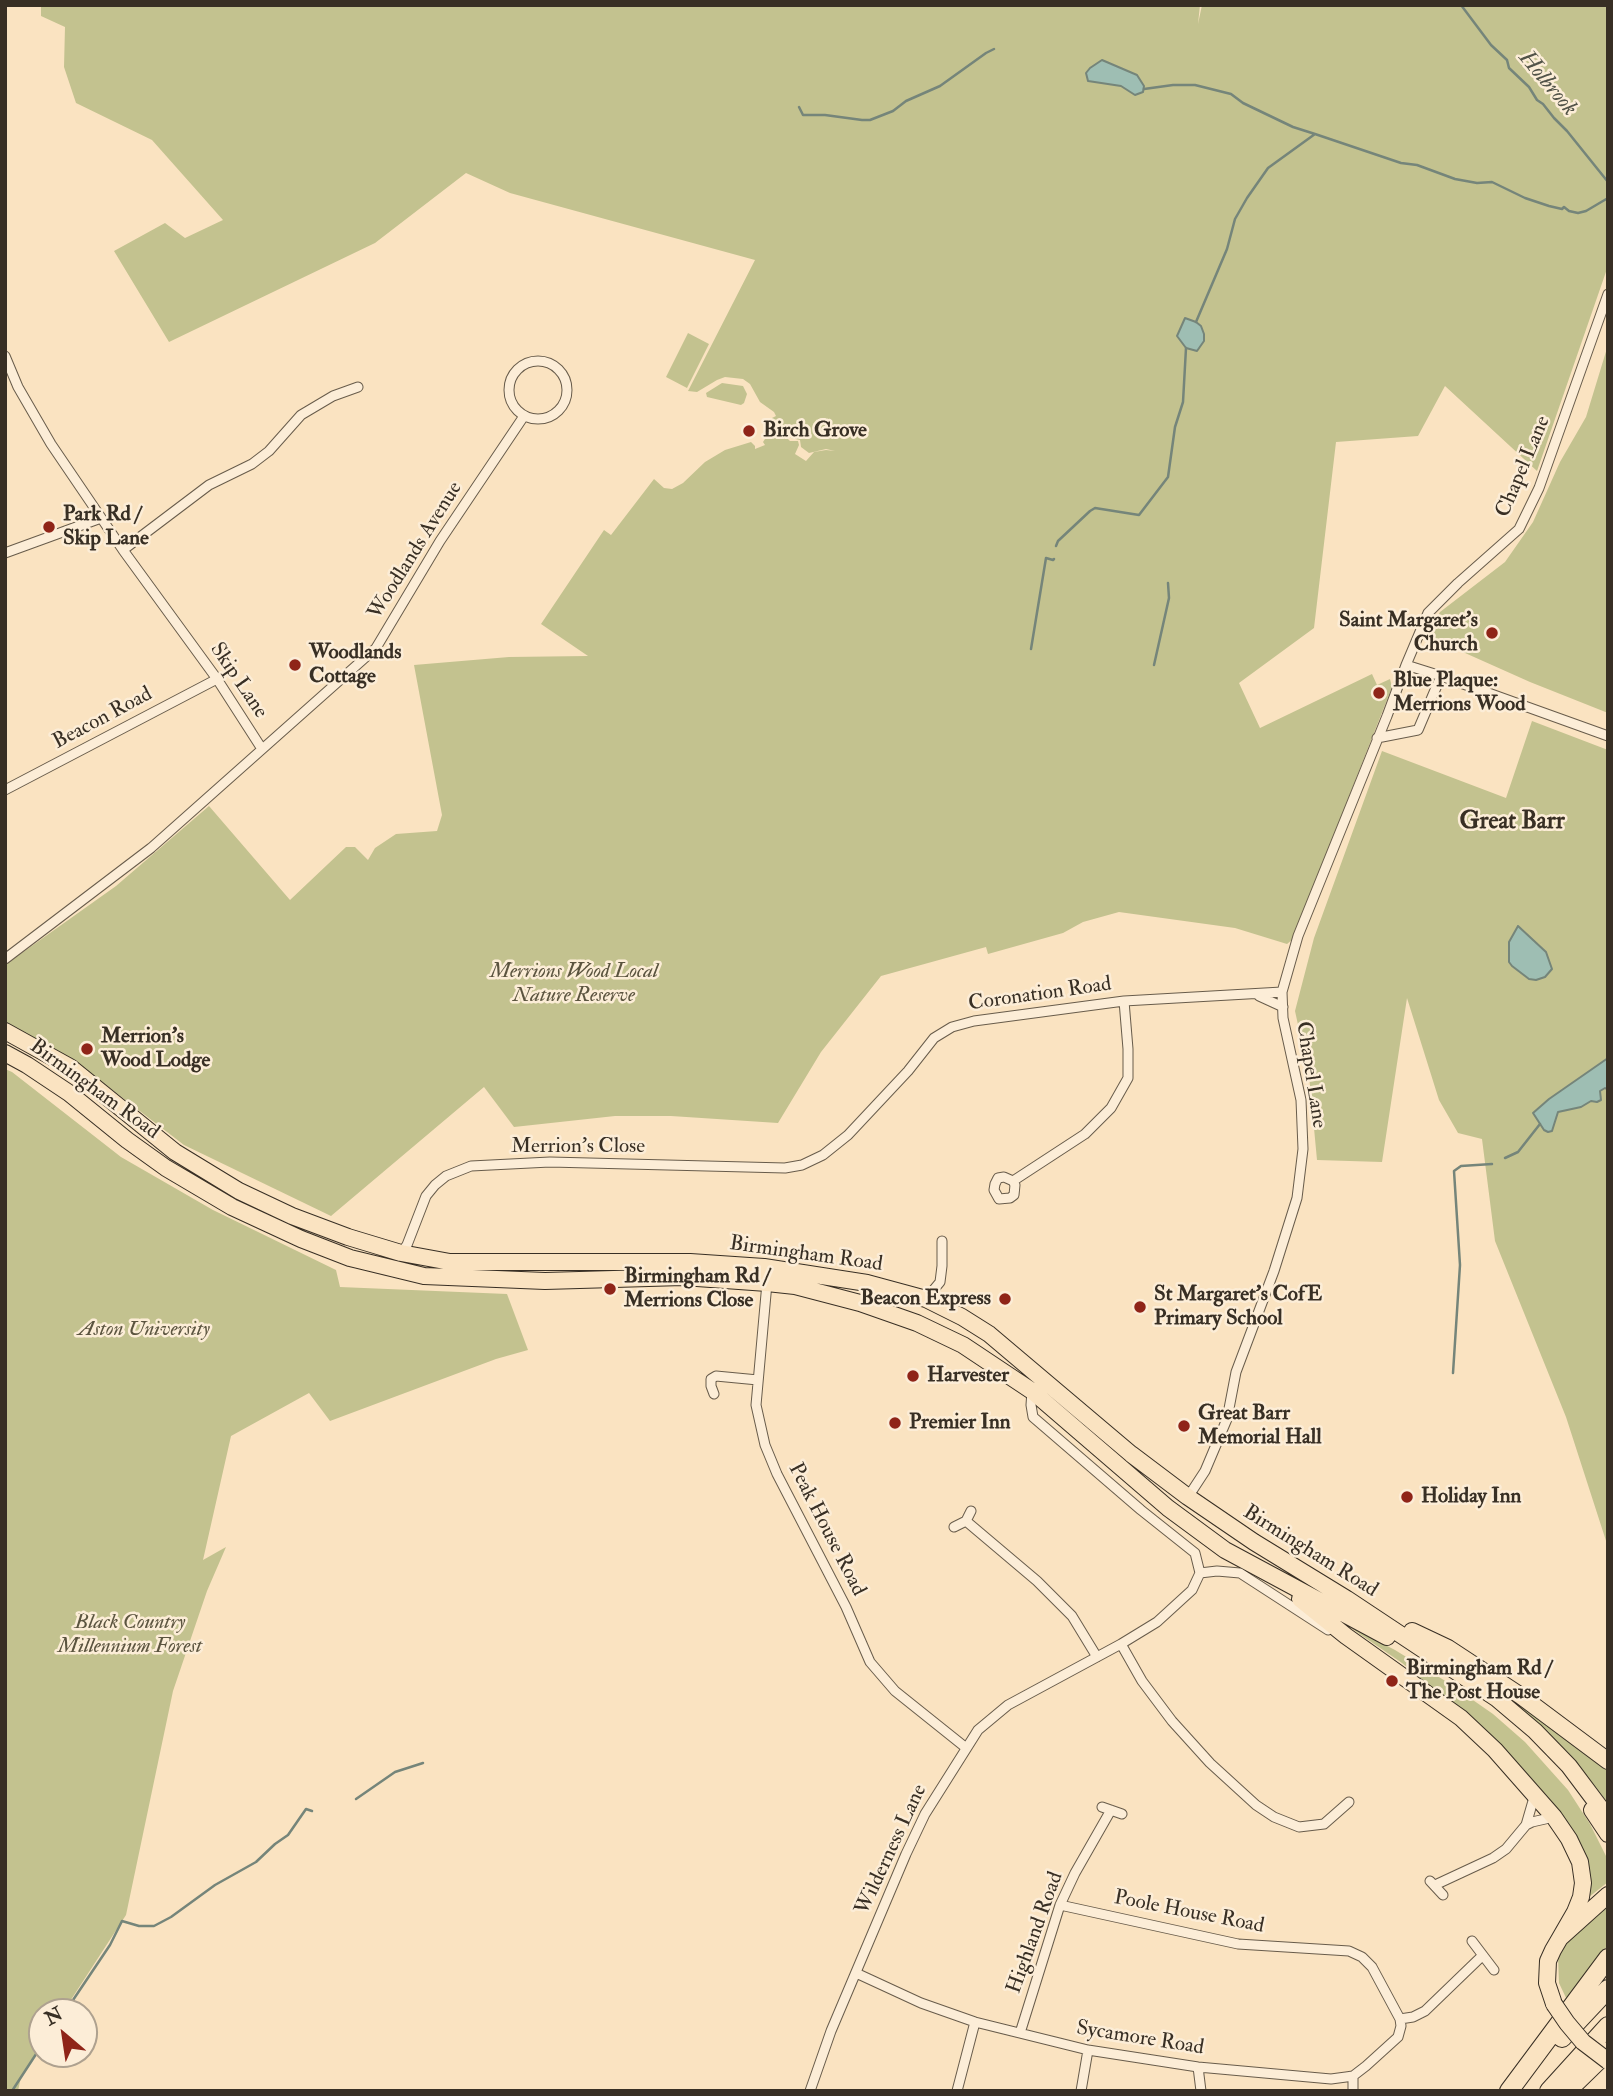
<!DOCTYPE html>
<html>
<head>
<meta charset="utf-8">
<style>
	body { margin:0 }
	#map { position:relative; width:1613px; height:2096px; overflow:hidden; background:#fae3c1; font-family:"IM FELL Double Pica",serif }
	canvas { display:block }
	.frame { position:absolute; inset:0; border:7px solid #382f24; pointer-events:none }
	.north { position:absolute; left:28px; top:1998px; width:70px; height:70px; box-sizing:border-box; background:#fcedd7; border:2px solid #aea18f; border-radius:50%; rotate:331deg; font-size:19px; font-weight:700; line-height:28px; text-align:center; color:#382f24 }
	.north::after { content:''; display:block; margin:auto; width:24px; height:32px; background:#8f2418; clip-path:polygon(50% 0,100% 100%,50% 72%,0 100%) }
</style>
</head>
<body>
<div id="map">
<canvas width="1613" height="2096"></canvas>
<div class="frame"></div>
<div class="north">N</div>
</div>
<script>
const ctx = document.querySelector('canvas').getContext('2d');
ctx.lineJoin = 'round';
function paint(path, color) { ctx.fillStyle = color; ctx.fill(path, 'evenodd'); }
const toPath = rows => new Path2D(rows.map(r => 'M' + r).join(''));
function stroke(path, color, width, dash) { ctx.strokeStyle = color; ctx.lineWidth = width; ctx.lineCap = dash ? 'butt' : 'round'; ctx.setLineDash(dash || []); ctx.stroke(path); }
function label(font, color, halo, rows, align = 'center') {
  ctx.font = font + ' "IM FELL Double Pica",serif'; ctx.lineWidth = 5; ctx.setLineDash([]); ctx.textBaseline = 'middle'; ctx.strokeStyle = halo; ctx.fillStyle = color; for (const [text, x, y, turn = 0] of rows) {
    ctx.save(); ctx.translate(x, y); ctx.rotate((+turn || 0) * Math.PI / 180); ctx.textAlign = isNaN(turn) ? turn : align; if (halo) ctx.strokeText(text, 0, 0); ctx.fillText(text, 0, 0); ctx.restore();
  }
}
const green = toPath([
	[41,5,1200,5,1198,24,1202,5,1608,5,1608,266,1537,471,1445,386,1418,436,1336,442,1314,628,1239,683,1260,728,1372,674,1377,685,1390,679,1392,687,1293,939,1287,944,1235,928,1119,912,1083,922,1063,933,988,954,986,947,881,976,821,1052,778,1123,671,1116,615,1116,514,1127,484,1087,331,1216,184,1145,102,1082,5,1027,5,965,116,886,209,806,290,900,346,847,355,847,368,860,375,848,396,834,437,831,442,815,414,665,509,657,588,656,541,624,604,530,611,535,654,479,664,488,672,489,683,483,705,462,725,450,751,442,755,446,755,449,765,445,763,442,765,439,778,434,785,436,790,441,798,441,799,445,795,454,806,461,814,452,826,450,835,451,826,449,809,453,801,447,800,440,791,438,783,432,777,432,772,418,776,416,774,412,760,402,750,384,743,379,725,377,717,380,697,392,688,391,755,260,510,193,466,173,375,243,169,342,114,251,165,223,185,238,223,220,152,140,76,103,64,67,65,27,41,16],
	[688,333,709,344,687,388,666,377],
	[1608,345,1608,713,1530,682,1427,636,1440,612,1505,562,1533,522,1560,462,1586,417],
	[722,383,743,386,747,394,744,403,741,405,707,397,706,393],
	[1532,721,1608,750,1608,1547,1566,1417,1495,1241,1482,1139,1458,1133,1439,1100,1407,998,1382,1162,1317,1160,1309,1075,1295,1011,1314,938,1382,751,1506,798],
	[5,1069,12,1072,121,1157,213,1210,336,1270,340,1287,507,1294,528,1350,496,1359,330,1421,309,1393,231,1436,203,1560,226,1547,207,1591,173,1691,126,1915,63,2012,42,2012,42,2045,21,2077,18,2091,5,2091],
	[1348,1626,1395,1650,1447,1682,1493,1714,1525,1742,1568,1790,1590,1824,1608,1860,1608,1882,1584,1901,1586,1867,1453,1705,1402,1663],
	[1488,1678,1608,1766,1608,1806],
	[1608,1899,1608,1945,1567,2000,1559,1983,1558,1956,1568,1935]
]);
const water = toPath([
	[1102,60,1137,75,1144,86,1143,92,1135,95,1121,86,1088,81,1086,73,1090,68,1102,60],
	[1185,318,1196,322,1201,326,1204,334,1204,341,1197,351,1186,348,1177,336,1185,318],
	[1518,926,1546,952,1552,969,1545,977,1536,980,1529,979,1512,966,1509,962,1509,942,1518,926],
	[1608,1058,1608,1090,1605,1088,1600,1091,1601,1100,1597,1102,1591,1101,1581,1107,1558,1112,1552,1131,1548,1132,1544,1130,1533,1113,1549,1099,1608,1058]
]);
const stream = toPath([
	[1461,5,1491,45,1507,60,1509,68,1529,87,1537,100,1543,104,1554,118,1567,131,1608,182],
	[1144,89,1173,85,1195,85,1231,94,1243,103,1293,127,1315,134],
	[799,107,803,115,825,115,862,120,870,120,893,111,906,101,940,86,986,53,994,49],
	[1196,322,1227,249,1235,219,1247,198,1268,168,1315,134,1401,163,1417,165,1455,179,1477,183,1492,182,1525,198,1549,206,1562,209,1564,207,1569,211,1578,213,1586,211,1608,198],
	[1056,546,1058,541,1090,511,1095,508,1139,515,1168,477,1175,427,1183,402,1186,348],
	[1031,649,1046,558,1053,560,1054,559],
	[1154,665,1169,598,1168,583],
	[1505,1158,1518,1152,1540,1124],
	[1453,1373,1460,1265,1454,1171,1461,1166,1492,1164],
	[356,1799,395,1772,423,1763],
	[65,2012,110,1945,122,1921,139,1926,154,1926,171,1917,215,1885,256,1862,275,1844,288,1835,306,1809,312,1811],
	[12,2091,42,2045]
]);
const minor = toPath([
	[5,356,18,387,51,444,123,550,217,679,262,749],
	'509 390a29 29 0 1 1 58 0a29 29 0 1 1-58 0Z',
	[123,550,209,485,252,464,269,451,301,415,333,396,358,387],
	[5,553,101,518],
	[1406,665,1441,676,1608,736],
	[1377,738,1418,730,1441,676],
	[5,790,217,679],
	[5,959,151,848,376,648,440,541,524,416],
	[1259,996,1283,1007],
	[1013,1181,1015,1185,1014,1195,1010,1198,999,1199,994,1190,995,1184,998,1178,1004,1177,1013,1181,1085,1134,1111,1108,1128,1078,1128,1049,1124,1001],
	[401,1253,407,1245,426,1196,435,1185,446,1176,471,1166,550,1162,785,1168,802,1165,823,1155,848,1135,908,1071,934,1038,952,1027,974,1021,1124,1001,1282,992],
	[767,1283,756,1405,765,1445,777,1474,846,1607,870,1662,895,1691,965,1747],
	[926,1299,940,1282,942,1266,942,1241],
	[1032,1391,1031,1405,1033,1417,1141,1510,1195,1553,1200,1573],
	[714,1394,711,1386,711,1379,716,1376,758,1380],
	[1188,1497,1205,1471,1227,1419,1236,1372,1274,1271,1297,1198,1303,1149,1301,1100,1283,1018,1282,992,1298,936,1387,716,1406,665,1428,613,1458,583,1519,529,1539,488,1608,294],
	[966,1521,1037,1581,1072,1616,1097,1657],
	[954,1527,966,1521,971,1511],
	[1200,1573,1217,1571,1240,1573,1328,1630],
	[1121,1644,1142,1681,1172,1721,1210,1763,1256,1805,1274,1817,1299,1827,1324,1824,1349,1802],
	[1102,1807,1122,1814],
	[1526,1825,1532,1822,1554,1817],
	[1430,1881,1443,1895],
	[1435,1885,1493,1858,1506,1849,1526,1825,1535,1794],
	[1472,1941,1494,1970],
	[856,1973,921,2003,975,2022,1088,2050,1198,2067,1331,2079,1346,2077,1353,2076,1366,2066,1398,2037,1401,2026,1400,2019,1372,1967,1362,1957,1349,1951,1238,1944,1060,1905],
	[1400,2019,1413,2017,1425,2011,1482,1956],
	[1020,2033,1060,1905,1075,1873,1111,1810],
	[1198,2067,1201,2091],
	[1353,2076,1353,2091],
	[810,2091,831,2031,906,1854,925,1814,978,1730,1008,1705,1121,1644,1157,1622,1192,1590,1200,1573],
	[957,2091,975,2022],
	[1081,2091,1088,2050]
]);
const trunk = toPath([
	[5,1031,70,1067,175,1152,239,1191,292,1216,348,1237,401,1253,450,1262,690,1262,764,1267,867,1283,926,1299,962,1317,989,1334,1131,1454,1188,1497,1254,1542,1347,1599,1496,1698,1535,1731,1569,1766,1608,1818],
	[5,1053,27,1065,69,1093,127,1140,166,1168,232,1207,301,1239,350,1258,424,1276,545,1281,683,1277,767,1283,795,1286,860,1303,917,1323,963,1345,1032,1391,1168,1508,1225,1550,1387,1637],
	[1300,1599,1346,1636,1461,1718,1495,1750,1554,1817,1569,1839,1580,1862,1583,1883,1581,1897,1575,1912,1560,1938],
	[1412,1631,1448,1648,1521,1696,1608,1761],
	[1592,1810,1608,1834],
	[1554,2004,1547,1983,1548,1961,1553,1950,1560,1938,1608,1895]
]);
const motorway = toPath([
	[1562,2038,1608,1989],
	[1509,2091,1608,1958],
	[1549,2091,1608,2026],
	[1567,2091,1608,2051]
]);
const trunkBridge = toPath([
	[1554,2004,1567,2023,1583,2042,1608,2061]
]);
const markers = [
	[749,431,7,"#8f2418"],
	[49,527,7,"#8f2418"],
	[1492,633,7,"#8f2418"],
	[295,665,7,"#8f2418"],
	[1379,693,7,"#8f2418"],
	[87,1049,7,"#8f2418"],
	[610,1289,7,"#8f2418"],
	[1005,1299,7,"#8f2418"],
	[1140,1307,7,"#8f2418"],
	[913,1376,7,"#8f2418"],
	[895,1423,7,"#8f2418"],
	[1184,1426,7,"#8f2418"],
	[1407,1497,7,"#8f2418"],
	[1392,1681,7,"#8f2418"]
];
const poiNames = [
	["Birch Grove",763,431],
	["Park Rd /",63,515],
	["Skip Lane",63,539],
	["Saint Margaret's",1478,621,"right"],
	["Church",1478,645,"right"],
	["Woodlands",309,653],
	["Cottage",309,677],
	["Blue Plaque:",1393,681],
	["Merrions Wood",1393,705],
	["Merrion's",101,1037],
	["Wood Lodge",101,1061],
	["Birmingham Rd /",624,1277],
	["Merrions Close",624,1301],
	["St Margaret's CofE",1154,1295],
	["Primary School",1154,1319],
	["Beacon Express",991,1299,"right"],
	["Harvester",927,1376],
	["Great Barr",1198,1414],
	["Memorial Hall",1198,1438],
	["Premier Inn",909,1423],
	["Holiday Inn",1421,1497],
	["Birmingham Rd /",1406,1669],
	["The Post House",1406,1693]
];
const streetNames = [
	["Chapel Lane",1524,467,-67],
	["Woodlands Avenue",416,551,-58],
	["Skip Lane",238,681,56],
	["Beacon Road",103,719,-28],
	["Coronation Road",1040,995,-8],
	["Chapel Lane",1310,1075,81],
	["Birmingham Road",94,1090,36],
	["Merrion's Close",578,1147],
	["Birmingham Road",806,1255,8],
	["Peak House Road",826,1530,63],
	["Birmingham Road",1310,1552,32],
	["Wilderness Lane",892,1850,-65],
	["Poole House Road",1189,1913,11],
	["Highland Road",1036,1933,-70],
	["Sycamore Road",1140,2039,9]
];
const parkNames = [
	["Merrions Wood Local",574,972],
	["Nature Reserve",574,996],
	["Aston University",144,1330],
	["Black Country",130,1623],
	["Millennium Forest",130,1647]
];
const waterNames = [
	["Holbrook",1547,84,50]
];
const quarterNames = [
	["Great Barr",1512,823]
];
paint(green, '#c3c28f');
paint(water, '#9ebeb3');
stroke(water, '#75857a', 2);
stroke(stream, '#75857a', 2.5);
stroke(minor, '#685c4b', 11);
stroke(trunk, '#382f24', 18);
stroke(motorway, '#382f24', 20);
stroke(minor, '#fcedd7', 9);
stroke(trunk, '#fae3c1', 16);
stroke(motorway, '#fae3c1', 18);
stroke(trunkBridge, '#382f24', 18, []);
stroke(trunkBridge, '#fae3c1', 16);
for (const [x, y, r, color] of markers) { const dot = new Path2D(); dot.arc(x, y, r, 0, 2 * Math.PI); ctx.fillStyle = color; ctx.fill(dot); stroke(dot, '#fcedd7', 2.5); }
label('bold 21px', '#382f24', '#fcedd7', poiNames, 'left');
label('21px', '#382f24', '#fcedd7', streetNames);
label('italic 21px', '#5b543f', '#fcedd7', parkNames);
label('italic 23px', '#525348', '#fcedd7', waterNames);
label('bold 24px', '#382f24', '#fcedd7', quarterNames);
</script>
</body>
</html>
